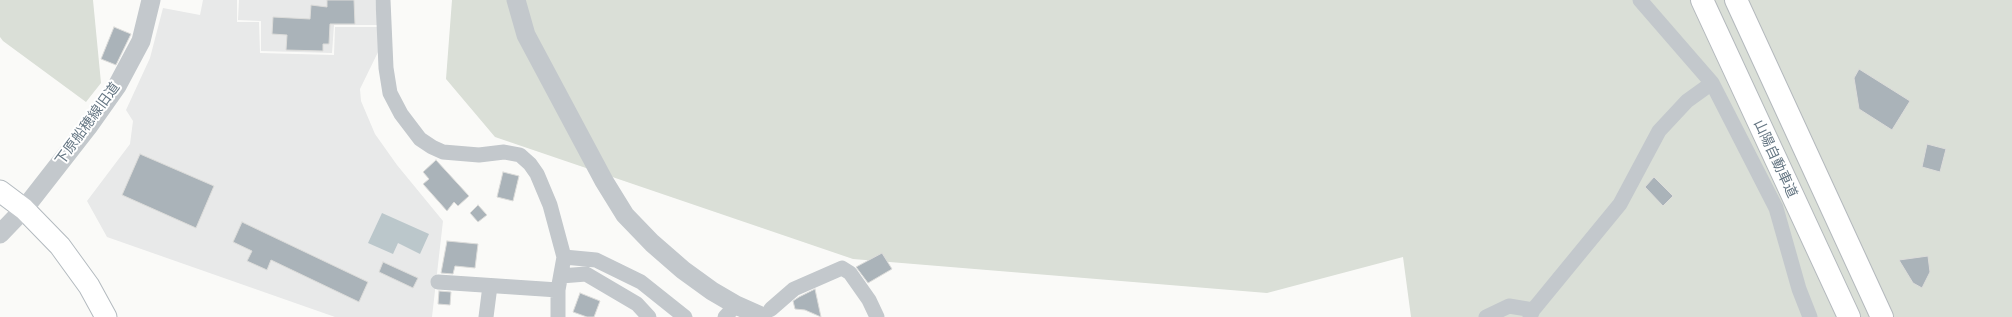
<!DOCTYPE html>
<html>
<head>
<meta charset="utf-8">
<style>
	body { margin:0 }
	canvas { display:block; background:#fafaf8 }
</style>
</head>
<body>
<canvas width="2012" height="317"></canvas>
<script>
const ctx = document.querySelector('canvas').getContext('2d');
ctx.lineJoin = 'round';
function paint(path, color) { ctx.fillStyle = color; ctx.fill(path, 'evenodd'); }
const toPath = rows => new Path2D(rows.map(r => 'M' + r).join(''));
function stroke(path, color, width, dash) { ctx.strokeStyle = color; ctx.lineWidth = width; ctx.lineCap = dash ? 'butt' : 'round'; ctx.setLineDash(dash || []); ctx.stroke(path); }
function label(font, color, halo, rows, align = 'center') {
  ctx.font = font + ' Arial,"Noto Sans JP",sans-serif'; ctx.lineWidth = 4; ctx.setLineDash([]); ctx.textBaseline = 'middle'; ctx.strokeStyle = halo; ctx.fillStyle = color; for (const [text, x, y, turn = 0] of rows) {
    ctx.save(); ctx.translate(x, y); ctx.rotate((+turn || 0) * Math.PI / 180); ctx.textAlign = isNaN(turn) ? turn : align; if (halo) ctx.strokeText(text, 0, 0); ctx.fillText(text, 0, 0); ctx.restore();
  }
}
const built = toPath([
	[203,0,237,0,237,22,259,22,260,53,334,55,335,27,378,27,380,48,360,89,361,101,375,134,397,165,443,221,432,317,335,317,107,237,87,201,130,144,133,121,126,110,150,58,163,8,200,15],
	[239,0,375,0,378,25,334,25,332,53,261,51,261,21,238,20]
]);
const green = toPath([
	[0,0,93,0,101,83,86,102,3,41,0,37],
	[452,0,2012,0,2012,317,1411,317,1403,257,1267,293,853,259,495,137,446,79]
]);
const water = toPath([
	[382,213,429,234,420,254,398,243,393,254,368,243]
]);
const building = toPath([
	[327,0,354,0,355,24,330,24,329,44,323,44,323,51,286,50,287,35,272,34,273,17,310,19,311,5,327,7,327,0],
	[114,27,131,34,116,65,101,59,114,27],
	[1859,69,1910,101,1892,130,1859,109,1854,78,1859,69],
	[1927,144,1946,149,1940,172,1922,167,1927,144],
	[140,154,214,186,196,228,122,195,140,154],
	[436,160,469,196,458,206,454,202,447,211,423,184,429,179,423,172,436,160],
	[503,172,519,176,513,201,497,197,503,172],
	[1654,177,1673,196,1663,206,1645,187,1654,177],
	[478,205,487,215,478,222,470,213,478,205],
	[242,222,368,282,359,302,271,260,267,270,247,261,252,251,233,242,242,222],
	[447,241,478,244,475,268,455,266,453,274,441,273,447,241],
	[882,253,892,269,868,283,856,267,882,253],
	[1928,256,1930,272,1922,288,1913,283,1899,260,1928,256],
	[383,262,418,278,413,288,379,272,383,262],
	[815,289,821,317,805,310,795,309,793,301,799,297,815,289],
	[439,291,451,292,450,305,438,304,439,291],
	[580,293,600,301,594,317,587,317,573,312,580,293]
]);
const minor = toPath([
	[383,0,386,68,390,93,401,114,420,139,432,147,443,152,479,155,504,152,520,155,530,164,537,174,550,205,564,257,558,290,558,317],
	[1640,0,1712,83,1776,208,1799,289,1810,317],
	[564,257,596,260,641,282,685,317],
	[561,276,586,274,637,304,649,317],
	[438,282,558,290],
	[771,309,794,289,842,268,850,273,869,300,877,317],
	[486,317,490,286],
	[725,317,736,305],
	[1486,317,1509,306,1533,310],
	[1530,317,1533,310,1620,204,1659,131,1687,101,1712,83]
]);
const tertiary = toPath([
	[516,0,526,35,604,181,625,215,652,243,683,270,712,291,736,305,763,317],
	[0,234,24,209,88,127,117,86,141,41,151,0]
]);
const secondary = toPath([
	[0,191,24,209,60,246,89,286,106,317]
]);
const motorway = toPath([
	[1702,0,1849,317],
	[1736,0,1882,317]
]);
const streetNames = [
	["下原船穂線旧道",88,124,-54],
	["山陽自動車道",1775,159,65]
];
paint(built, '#e8e9e9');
paint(green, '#dadfd7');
paint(water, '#bbc7cb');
paint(building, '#aab3b9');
stroke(building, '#dcdcda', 1);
stroke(secondary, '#b3babf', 23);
stroke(motorway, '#b4b9bd', 24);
stroke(minor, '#c3c8cc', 15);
stroke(tertiary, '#c3c8cc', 19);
stroke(secondary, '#fff', 21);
stroke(motorway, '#fff', 22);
label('14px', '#657683', '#fff', streetNames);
</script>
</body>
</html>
